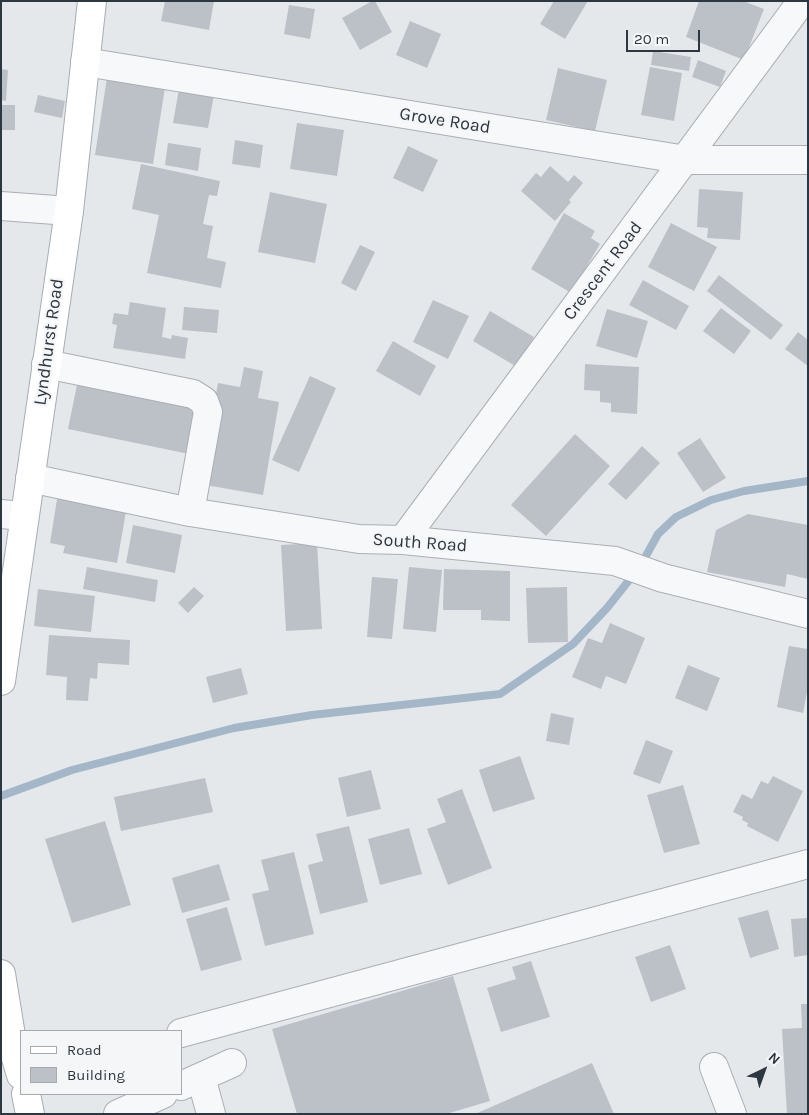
<!DOCTYPE html>
<html>
<head>
<meta charset="utf-8">
<style>
	body { margin:0 }
	#map { position:relative; width:809px; height:1115px; overflow:hidden; background:#e5e8eb; font-family:Karla,sans-serif }
	canvas { display:block }
	.frame { position:absolute; inset:0; border:2px solid #2d3742; pointer-events:none }
	.legend { position:absolute; left:20px; top:1030px; width:162px; height:65px; box-sizing:border-box; background:#f4f6f8; border:1px solid #a4aaaf; margin:0; padding:6px 9px; list-style:none; font-size:15px; color:#2d3742 }
	.legend li { display:flex; align-items:center; gap:10px; height:25px }
	.legend b { width:25px; border:1px solid #a4aaaf }
	.north { position:absolute; left:739px; top:1045px; width:50px; height:50px; -webkit-text-stroke:4px #f4f6f8; paint-order:stroke; rotate:42deg; font-size:14px; font-weight:700; line-height:20px; text-align:center; color:#2d3742 }
	.north::after { content:''; display:block; margin:auto; width:18px; height:22px; background:#2d3742; clip-path:polygon(50% 0,100% 100%,50% 72%,0 100%) }
	.scale { position:absolute; left:626px; top:30px; width:74px; height:22px; box-sizing:border-box; border:2px solid #2d3742; border-top:0; padding-left:6px; font-size:15px; line-height:18px; white-space:nowrap; color:#2d3742; -webkit-text-stroke:4px #f4f6f8; paint-order:stroke }
</style>
</head>
<body>
<div id="map">
<canvas width="809" height="1115"></canvas>
<div class="frame"></div>
<ul class="legend">
<li><b style="height:6px;background:#fff"></b>Road</li>
<li><b style="height:14px;background:#bcc1c8"></b>Building</li>
</ul>
<div class="north">N</div>
<div class="scale">20 m</div>
</div>
<script>
const ctx = document.querySelector('canvas').getContext('2d');
ctx.lineJoin = 'round';
const toPath = rows => new Path2D(rows.map(r => 'M' + r).join(''));
function stroke(path, color, width, dash) { ctx.strokeStyle = color; ctx.lineWidth = width; ctx.lineCap = dash ? 'butt' : 'round'; ctx.setLineDash(dash || []); ctx.stroke(path); }
function paint(path, color) { ctx.fillStyle = color; ctx.fill(path, 'evenodd'); }
function label(font, color, halo, rows, align = 'center') {
  ctx.font = font + ' Karla,sans-serif'; ctx.lineWidth = 4.5; ctx.setLineDash([]); ctx.textBaseline = 'middle'; ctx.strokeStyle = halo; ctx.fillStyle = color; for (const [text, x, y, turn = 0] of rows) {
    ctx.save(); ctx.translate(x, y); ctx.rotate((+turn || 0) * Math.PI / 180); ctx.textAlign = isNaN(turn) ? turn : align; if (halo) ctx.strokeText(text, 0, 0); ctx.fillText(text, 0, 0); ctx.restore();
  }
}
const stream = toPath([
	[641,565,658,534,676,517,711,500,744,491,808,481],
	[1,796,72,770,234,728,312,715,500,694,573,644,607,608,634,574]
]);
const building = toPath([
	[165,1,214,1,209,30,161,21],
	[372,1,375,1,392,32,360,50,342,18],
	[554,1,588,1,565,39,540,24],
	[699,1,743,1,764,9,744,60,686,37],
	[289,5,315,9,310,39,284,34],
	[410,21,441,34,427,68,396,55],
	[653,51,691,57,689,71,651,65],
	[698,60,726,71,720,87,692,77],
	[650,67,682,73,674,121,641,115],
	[558,68,607,80,595,131,546,120],
	[1,69,8,70,6,101,1,100],
	[108,71,166,81,153,164,95,155],
	[179,89,214,95,208,128,173,123],
	[38,95,65,101,62,118,34,112],
	[1,105,15,105,15,130,1,130],
	[297,123,344,130,337,176,290,169],
	[235,140,263,145,260,168,232,164],
	[168,143,201,148,198,171,165,165],
	[408,146,438,160,423,192,393,178],
	[141,164,220,181,217,196,209,195,203,224,213,226,207,258,226,262,221,288,147,273,159,215,132,209],
	[550,166,568,182,574,175,583,183,569,200,571,202,555,221,521,191,536,173,541,177],
	[699,189,743,192,740,240,707,238,708,228,697,227],
	[270,192,327,204,315,263,258,252],
	[564,213,595,231,591,238,600,244,571,293,531,269],
	[671,223,717,247,694,291,648,267],
	[360,245,375,252,356,291,341,283],
	[719,275,783,325,771,340,707,291],
	[643,280,689,306,676,330,629,305],
	[433,300,469,316,448,359,413,342],
	[130,302,166,308,162,337,171,339,172,335,188,338,185,359,113,348,117,325,112,324,114,313,128,315],
	[184,307,219,310,217,333,182,330],
	[721,308,751,331,734,354,703,331],
	[607,309,648,321,637,358,596,346],
	[490,311,534,337,517,367,473,341],
	[798,332,808,340,808,366,785,349],
	[393,341,436,366,420,396,376,371],
	[585,364,639,367,637,414,611,412,611,403,600,402,600,391,584,390],
	[244,367,263,371,258,398,279,402,263,495,200,484,218,383,240,387],
	[310,376,336,388,299,472,272,460],
	[78,380,199,404,189,454,68,429],
	[575,434,610,466,546,536,511,505],
	[700,438,726,478,703,492,677,453],
	[642,446,660,463,626,500,608,484],
	[58,493,127,506,117,563,63,553,65,546,50,543],
	[748,514,808,525,808,579,787,574,785,587,707,572,716,530],
	[133,525,182,535,175,573,126,563],
	[317,543,322,629,286,631,281,545],
	[87,567,158,580,155,602,83,589],
	[409,567,442,570,436,632,403,629],
	[444,569,510,571,510,621,481,620,481,610,443,610],
	[372,577,398,579,392,639,367,637],
	[194,587,204,596,188,613,178,603],
	[567,587,568,642,528,643,526,588],
	[38,589,95,596,91,632,34,626],
	[610,623,645,638,626,684,606,676,601,689,572,677,588,638,602,643],
	[49,635,130,640,129,665,98,663,97,679,90,678,88,701,66,700,67,677,46,675],
	[789,646,808,649,808,687,803,713,777,707],
	[688,665,720,678,707,711,675,698],
	[241,668,248,694,213,703,206,677],
	[551,713,574,718,569,745,546,741],
	[646,740,673,751,660,784,633,774],
	[520,756,535,799,493,812,479,770],
	[371,770,381,809,347,817,338,778],
	[773,776,803,791,778,842,747,826,748,823,742,820,743,817,733,812,742,794,752,799,761,781,768,784],
	[205,778,213,812,121,831,114,797],
	[683,785,700,844,664,853,647,795],
	[462,789,492,868,448,885,427,829,446,822,437,799],
	[105,821,131,905,72,923,45,839],
	[349,826,368,902,320,914,308,865,323,861,316,834],
	[409,828,422,874,380,885,368,839],
	[294,852,314,934,265,946,252,894,269,890,261,860],
	[219,864,230,900,182,913,172,878],
	[227,907,242,960,201,971,186,919],
	[768,910,779,949,750,958,738,918],
	[808,918,808,955,794,957,791,919],
	[670,945,686,989,651,1002,635,957],
	[531,961,550,1017,501,1032,487,988,516,979,512,967],
	[453,976,490,1101,446,1114,297,1114,272,1029],
	[801,1004,808,1004,808,1114,787,1114,782,1029,802,1028],
	[592,1063,614,1114,475,1114]
]);
const minor = toPath([
	[85,62,686,160,808,160],
	[1,206,69,211],
	[46,364,193,394,204,401,208,412,190,512],
	[30,478,190,512,359,539,403,540,615,561,663,578,808,614],
	[1,514,23,516],
	[403,540,802,1],
	[181,1033,808,864],
	[714,1067,732,1114],
	[201,1077,211,1114],
	[181,1086,232,1063],
	[118,1114,163,1094]
]);
const major = toPath([
	[1,681,69,211,92,1],
	[1,974,13,1048,21,1075],
	[26,1094,30,1114]
]);
const streetNames = [
	["Grove Road",445,121,9],
	["Crescent Road",603,271,-53],
	["Lyndhurst Road",49,342,-82],
	["South Road",420,543,4]
];
stroke(stream, '#a3b7c8', 8);
paint(building, '#bcc1c8');
stroke(minor, '#aaafb5', 30);
stroke(major, '#a5adb6', 30);
stroke(minor, '#f7f8fa', 28);
stroke(major, '#fff', 28);
label('18px', '#2d3742', '#f4f6f8', streetNames);
</script>
</body>
</html>
